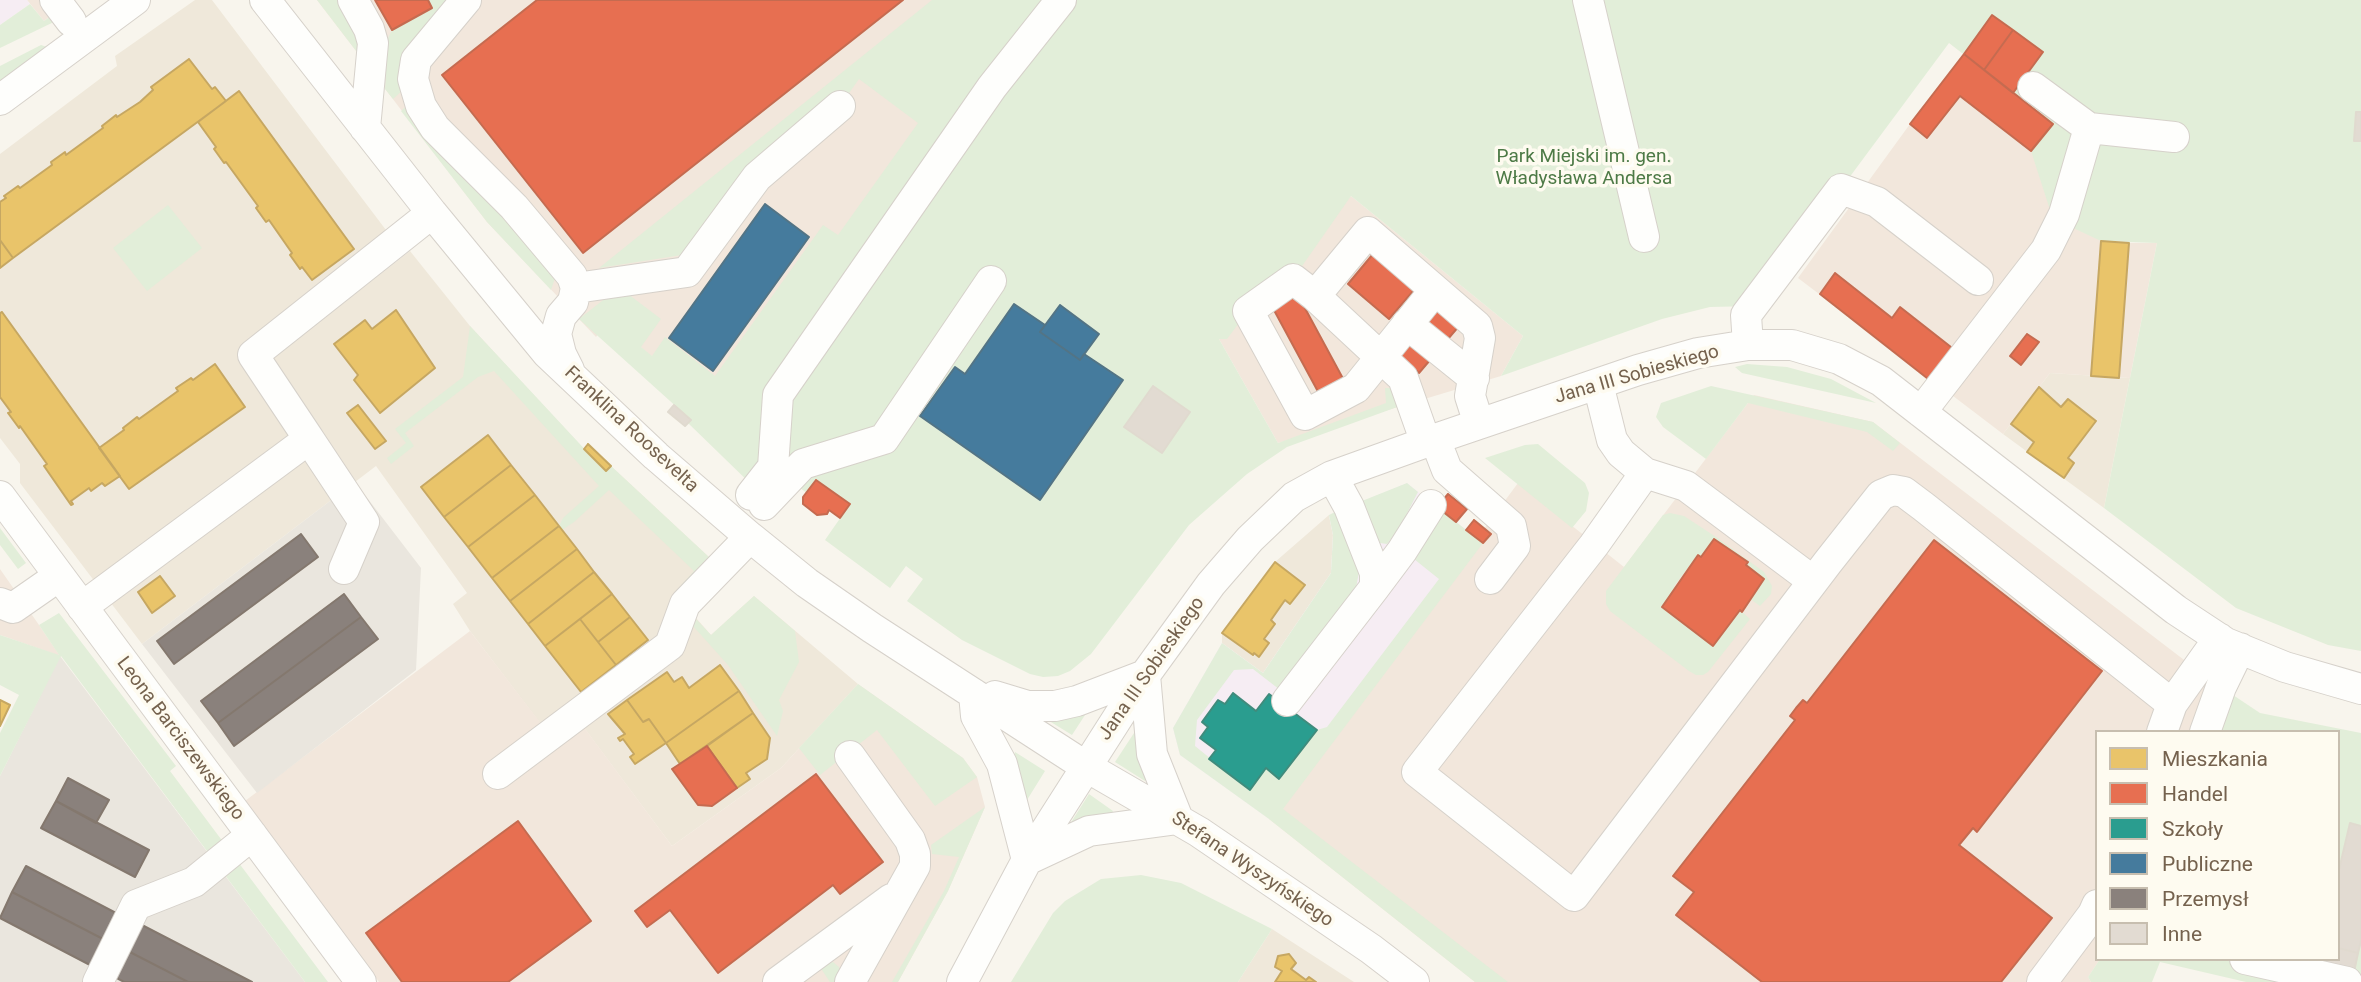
<!DOCTYPE html>
<html>
<head>
<meta charset="utf-8">
<style>
	body { margin:0 }
	#map { position:relative; width:2361px; height:982px; overflow:hidden; background:#f8f5ed; font-family:Roboto,sans-serif }
	canvas { display:block }
	.legend { position:absolute; left:2095px; top:730px; width:245px; height:231px; box-sizing:border-box; background:#fefbf0; border:2px solid #c7beaf; margin:0; padding:9px 12px; list-style:none; font-size:21px; color:#75624e }
	.legend li { display:flex; align-items:center; gap:14px; height:35px }
	.legend b { width:35px; border:2px solid #c7beaf }
</style>
</head>
<body>
<div id="map">
<canvas width="2361" height="982"></canvas>
<ul class="legend">
<li><b style="height:19px;background:#e9c46a"></b>Mieszkania</li>
<li><b style="height:19px;background:#e76f51"></b>Handel</li>
<li><b style="height:19px;background:#2a9d8f"></b>Szkoły</li>
<li><b style="height:19px;background:#457b9d"></b>Publiczne</li>
<li><b style="height:19px;background:#8a817c"></b>Przemysł</li>
<li><b style="height:19px;background:#e2dbd2"></b>Inne</li>
</ul>
</div>
<script>
const ctx = document.querySelector('canvas').getContext('2d');
ctx.lineJoin = 'round';
function paint(path, color) { ctx.fillStyle = color; ctx.fill(path, 'evenodd'); }
const toPath = rows => new Path2D(rows.map(r => 'M' + r).join(''));
function stroke(path, color, width, dash) { ctx.strokeStyle = color; ctx.lineWidth = width; ctx.lineCap = dash ? 'butt' : 'round'; ctx.setLineDash(dash || []); ctx.stroke(path); }
function label(font, color, halo, rows, align = 'center') {
  ctx.font = font + ' Roboto,sans-serif'; ctx.lineWidth = 7; ctx.setLineDash([]); ctx.textBaseline = 'middle'; ctx.strokeStyle = halo; ctx.fillStyle = color; for (const [text, x, y, turn = 0] of rows) {
    ctx.save(); ctx.translate(x, y); ctx.rotate((+turn || 0) * Math.PI / 180); ctx.textAlign = isNaN(turn) ? turn : align; if (halo) ctx.strokeText(text, 0, 0); ctx.fillText(text, 0, 0); ctx.restore();
  }
}
const residential = toPath([
	[195,0,212,0,389,234,287,347,410,251,470,326,584,449,605,471,611,466,710,558,665,640,546,731,470,631,453,604,467,593,376,466,142,644,20,483,20,464,0,438,0,154,117,66,115,56],
	[2050,373,2130,378,2104,508,2003,434],
	[1329,515,1333,535,1331,573,1263,673,1222,643,1222,633,1275,562],
	[754,596,858,684,781,768,672,846,579,721,689,610,711,635],
	[1272,929,1354,982,1238,982]
]);
const commercial = toPath([
	[27,0,72,0,44,21],
	[317,0,1019,0,731,426,609,320,596,337,487,222],
	[1964,54,2053,124,2129,243,2157,243,2130,378,2050,373,2003,434,1798,278,1910,124],
	[1351,196,1523,336,1501,376,1278,443,1202,309],
	[1754,395,1873,422,2209,679,2190,732,2097,732,2097,959,2100,959,2088,977,2091,982,1475,982,1269,819,1518,483,1624,567],
	[0,569,39,625,60,656,0,635],
	[470,631,546,730,572,711,672,846,781,768,858,684,963,758,977,777,985,807,948,891,898,982,379,982,245,801]
]);
const industrial = toPath([
	[355,482,421,568,416,670,257,793,142,644],
	[60,656,305,982,0,982,0,776]
]);
const education = toPath([
	[0,0,27,0,30,4,0,25],
	[1407,483,1477,538,1269,819,1180,755,1173,728,1222,643,1263,673,1331,573,1333,535,1329,515]
]);
const green = toPath([
	[317,0,339,0,361,44,360,56],
	[428,0,449,0,403,90,393,99,385,89,388,38,392,30,432,8],
	[932,0,2361,0,2361,651,2328,645,2236,608,2104,508,2157,243,2101,241,2069,226,2051,213,2031,151,2053,124,1949,43,1754,306,1710,307,1662,319,1501,376,1523,336,1351,196,1293,279,1248,311,1227,339,1219,339,1278,443,1386,403,1385,388,1393,388,1400,406,1287,447,1247,474,1189,525,1091,654,1070,671,1058,676,1043,677,1030,674,962,640,907,601,923,579,906,566,890,588,825,540,850,504,816,480,807,493,776,471,756,489,688,423,690,419,579,319,607,297,628,294,661,319,641,347,652,356,665,337,715,376,823,225,838,235,918,123,859,79,840,106,682,255,599,268],
	[30,4,44,21,55,13,58,20,0,48,0,25],
	[41,45,47,47,0,81,0,66],
	[411,102,512,218,555,278,551,290,487,222,401,111],
	[168,205,202,248,147,291,113,248],
	[470,326,605,471,611,466,710,558,680,599,674,593,694,571,609,490,574,522,562,530,559,526,563,518,599,486,494,371,478,377,405,433,414,446,391,464,387,458,406,443,395,429,463,377],
	[1747,364,1787,367,1831,379,1876,403,1742,373,1735,367],
	[1711,386,1873,422,1900,443,1893,451,1867,432,1748,403,1706,459,1663,427,1656,417,1661,403],
	[1538,444,1585,483,1589,493,1586,511,1572,528,1485,458,1525,445],
	[1407,483,1418,492,1400,527,1387,544,1380,543,1362,501],
	[1437,507,1483,543,1283,809,1508,982,1475,982,1269,819,1180,755,1173,728,1222,643,1263,673,1331,573,1333,535,1329,515,1337,511,1359,572,1356,588,1284,693,1253,669,1234,670,1197,720,1195,746,1249,790,1266,768,1280,779,1317,730,1327,727,1439,579,1409,555],
	[1670,513,1684,516,1716,537,1764,572,1772,586,1771,594,1760,606,1749,598,1746,565,1748,562,1714,539,1701,557,1698,555,1674,586,1676,588,1662,608,1713,646,1740,610,1750,619,1708,672,1703,675,1696,675,1689,671,1610,611,1606,604,1606,591,1663,515],
	[0,528,26,563,18,569,0,545],
	[754,596,795,631,799,662,779,700,783,711,777,736,728,665,693,626,696,619,711,635],
	[59,613,176,766,170,771,328,982,305,982,61,656,0,776,0,733,19,695,0,685,0,635,59,655,39,625],
	[2209,679,2260,713,2361,733,2361,982,2246,982,2160,962,2152,982,2091,982,2088,977,2100,959,2338,959,2338,732,2190,732],
	[858,684,963,758,977,777,935,806,877,730,820,775,799,748],
	[1087,712,1072,735,1046,719],
	[1136,730,1148,778,1145,781,1115,762],
	[1015,752,1045,771,1027,800,1022,797,1022,780,1013,759],
	[1089,794,1113,811,1112,815,1094,815,1070,824],
	[985,807,948,891,898,982,892,982,944,891,959,857,932,854,931,845],
	[1141,875,1181,883,1272,929,1238,982,1011,982,1053,913,1065,901,1101,879],
	[833,962,839,967,842,976,839,982,830,982,820,967]
]);
const homes = toPath([
	[189,59,212,89,215,87,226,101,13,258,0,240,0,202,6,198,4,196,18,186,20,188,52,165,51,162,65,152,66,155,103,128,102,126,116,115,117,117,140,102,153,90,151,87,189,59],
	[239,91,354,249,312,280,302,267,300,269,290,255,292,253,269,220,266,222,256,208,258,206,226,162,224,163,214,149,216,147,198,122,239,91],
	[0,240,13,258,0,268,0,240],
	[2101,241,2129,243,2119,378,2091,376,2101,241],
	[396,310,435,368,380,413,354,380,358,375,334,344,365,320,372,329,396,310],
	[2,312,120,476,105,486,102,483,91,491,89,488,71,501,73,504,71,505,44,466,47,464,20,426,19,428,8,413,11,412,0,397,0,313,2,312],
	[215,364,245,407,129,489,99,448,124,430,123,428,137,417,139,419,178,391,176,388,191,378,193,380,215,364],
	[2039,387,2061,407,2068,399,2096,421,2068,458,2074,463,2064,478,2027,452,2034,442,2011,424,2039,387],
	[358,405,386,441,375,449,347,413,358,405],
	[488,435,511,465,444,517,421,487,488,435],
	[588,444,611,466,606,471,584,449,588,444],
	[511,465,535,495,468,547,444,517,511,465],
	[535,495,559,526,492,578,468,547,535,495],
	[559,526,577,549,510,601,492,578,559,526],
	[577,549,594,572,528,624,510,601,577,549],
	[1275,562,1305,585,1290,604,1285,600,1271,620,1275,624,1264,639,1269,643,1259,657,1254,653,1253,655,1222,633,1275,562],
	[594,572,612,594,545,646,528,624,594,572],
	[160,576,175,596,152,613,138,592,160,576],
	[612,594,630,617,598,642,580,619,612,594],
	[630,617,648,640,616,665,598,642,630,617],
	[580,619,616,665,581,692,545,646,580,619],
	[720,665,739,691,666,743,649,719,643,722,627,700,667,672,674,682,682,677,689,688,720,665],
	[739,691,753,713,680,764,666,743,739,691],
	[0,700,10,705,0,726,0,700],
	[627,700,643,722,649,719,666,743,635,764,630,757,634,754,623,739,620,741,618,738,625,734,608,714,627,700],
	[753,713,770,738,767,759,746,773,750,779,737,788,707,746,753,713],
	[1289,954,1296,963,1291,969,1306,980,1309,977,1316,982,1275,982,1282,971,1275,967,1278,956,1289,954]
]);
const shops = toPath([
	[375,0,428,0,432,8,392,30,375,0],
	[537,0,903,0,583,253,442,75,537,0],
	[1992,15,2013,30,1984,70,1964,54,1992,15],
	[2013,30,2043,52,2013,93,1984,70,2013,30],
	[1964,54,2053,124,2031,151,1960,96,1927,138,1910,124,1964,54],
	[1373,254,1414,290,1389,319,1348,284,1373,254],
	[1835,273,1892,318,1900,307,1956,351,1932,382,1820,294,1835,273],
	[1293,286,1347,386,1322,399,1268,299,1293,286],
	[1433,304,1459,326,1419,373,1394,351,1433,304],
	[2027,334,2039,342,2021,365,2010,356,2027,334],
	[816,480,850,504,840,518,829,510,827,514,817,515,803,504,803,497,816,480],
	[1448,494,1467,509,1456,522,1437,507,1448,494],
	[1474,520,1491,534,1483,543,1466,530,1474,520],
	[1714,539,1748,562,1746,565,1764,579,1742,612,1740,610,1713,646,1662,607,1698,555,1701,557,1714,539],
	[1934,540,2102,671,1977,832,1973,828,1959,845,2052,918,2001,982,1762,982,1676,915,1694,892,1673,876,1795,720,1790,716,1796,708,1803,700,1807,703,1934,540],
	[707,746,737,788,712,806,698,805,672,769,707,746],
	[816,774,883,862,840,894,833,885,718,973,670,910,647,927,635,911,816,774],
	[518,821,591,921,508,982,402,982,366,933,518,821]
]);
const schools = toPath([
	[1233,693,1256,711,1269,694,1317,730,1279,779,1266,768,1250,790,1209,759,1216,750,1200,738,1208,727,1202,722,1218,700,1225,704,1233,693]
]);
const public = toPath([
	[765,204,809,237,713,371,669,338,765,204],
	[1014,304,1045,325,1040,332,1080,360,1084,354,1123,380,1040,500,920,416,955,367,965,374,1014,304],
	[1060,305,1099,334,1080,360,1040,332,1060,305]
]);
const industry = toPath([
	[301,534,318,557,174,664,157,641,301,534],
	[344,594,361,617,218,723,201,701,344,594],
	[361,617,378,639,234,746,218,723,361,617],
	[68,778,109,800,96,823,56,801,68,778],
	[56,801,149,850,135,877,41,828,56,801],
	[26,866,116,913,103,939,12,892,26,866],
	[12,892,103,939,90,965,0,918,12,892],
	[140,924,252,982,188,982,126,950,140,924],
	[126,950,188,982,124,982,113,976,126,950]
]);
const building = toPath([
	[2356,112,2361,112,2361,141,2354,141,2356,112],
	[1153,386,1190,412,1162,453,1124,427,1153,386],
	[674,405,691,420,685,426,668,412,674,405],
	[2350,823,2361,826,2361,941,2358,953,2338,948,2338,874,2350,823],
	[2338,948,2358,953,2354,972,2318,964,2319,959,2338,959,2338,948]
]);
const minor = toPath([
	[55,0,71,21],
	[265,0,432,213,547,353,656,456,750,537,807,583,872,628,1085,766,1199,832,1371,949,1414,982],
	[353,0,369,29,373,43,365,128],
	[466,0,416,60,413,79,421,106,435,128,514,207,572,276,576,288,573,302,561,316,556,334,561,354,569,370],
	[1588,0,1644,237],
	[2033,87,2089,128,2174,137],
	[0,100,135,0],
	[576,288,687,272,757,177,840,106],
	[1315,296,1293,279,1248,311,1305,415,1356,388,1435,290],
	[1407,324,1474,378],
	[1748,345,1746,315,1841,189,1877,202,1978,280],
	[1598,384,1612,440,1621,453,1645,473,1686,486,1813,581],
	[1921,412,2046,250,2064,214,2089,128],
	[309,439,364,522,344,569],
	[1435,439,1447,470,1511,526,1515,546,1490,579],
	[1426,443,1403,378,1315,296,1368,232,1477,326,1480,338,1470,396,1479,424],
	[1645,473,1594,545,1417,772,1574,896,1828,562,1881,495,1893,490,1904,492,1924,507,2172,704,2219,638],
	[751,495,773,467,778,395,992,87,1061,0],
	[0,496,361,982],
	[764,505,803,464,884,439,991,281],
	[1375,587,1402,551,1431,505],
	[0,603,13,608,59,576],
	[82,607,309,439,253,355,432,213],
	[1145,675,1152,754,1178,819],
	[974,694,976,716,1002,764,1027,860],
	[995,696,1028,706,1055,706,1077,701,1145,675],
	[1287,701,1375,587,1375,573,1349,507,1332,476],
	[2162,732,2172,704],
	[2205,732,2221,687,2240,648],
	[498,774,670,645,685,604,750,537],
	[1027,860,1089,831,1178,819],
	[2245,959,2347,982],
	[98,982,136,905,194,882,252,835],
	[778,982,891,899],
	[850,982,915,866,915,854,910,840,850,756],
	[962,982,1027,860,1145,675,1211,584,1250,539,1294,497,1332,476,1435,439,1638,370,1698,353,1748,345,1792,345,1839,359,1881,381,2176,610,2226,643,2285,667,2361,689],
	[2042,982,2093,914,2097,905]
]);
const parkNames = [
	["Park Miejski im. gen.",1584,157],
	["Władysława Andersa",1584,179]
];
const streetNames = [
	["Jana III Sobieskiego",1637,375,-16],
	["Franklina Roosevelta",631,430,43],
	["Jana III Sobieskiego",1152,669,-55],
	["Leona Barciszewskiego",180,739,53],
	["Stefana Wyszyńskiego",1252,870,34]
];
paint(residential, '#efe8da');
paint(commercial, '#f2e7dc');
paint(industrial, '#eae6de');
paint(education, '#f6edf3');
paint(green, '#e2eed9');
paint(homes, '#e9c46a');
stroke(homes, '#c6a762', 2);
paint(shops, '#e76f51');
stroke(shops, '#c56b50', 2);
paint(schools, '#2a9d8f');
stroke(schools, '#408b7c', 2);
paint(public, '#457b9d');
stroke(public, '#537485', 2);
paint(industry, '#8a817c');
stroke(industry, '#84786e', 2);
paint(building, '#e2dbd2');
stroke(building, '#e0dacf', 2);
stroke(minor, '#d6d1ca', 32);
stroke(minor, '#fefefc', 30);
label('19px', '#4d7a46', '#fefbf0', parkNames);
label('19px', '#75624e', '#fefbf0', streetNames);
</script>
</body>
</html>
